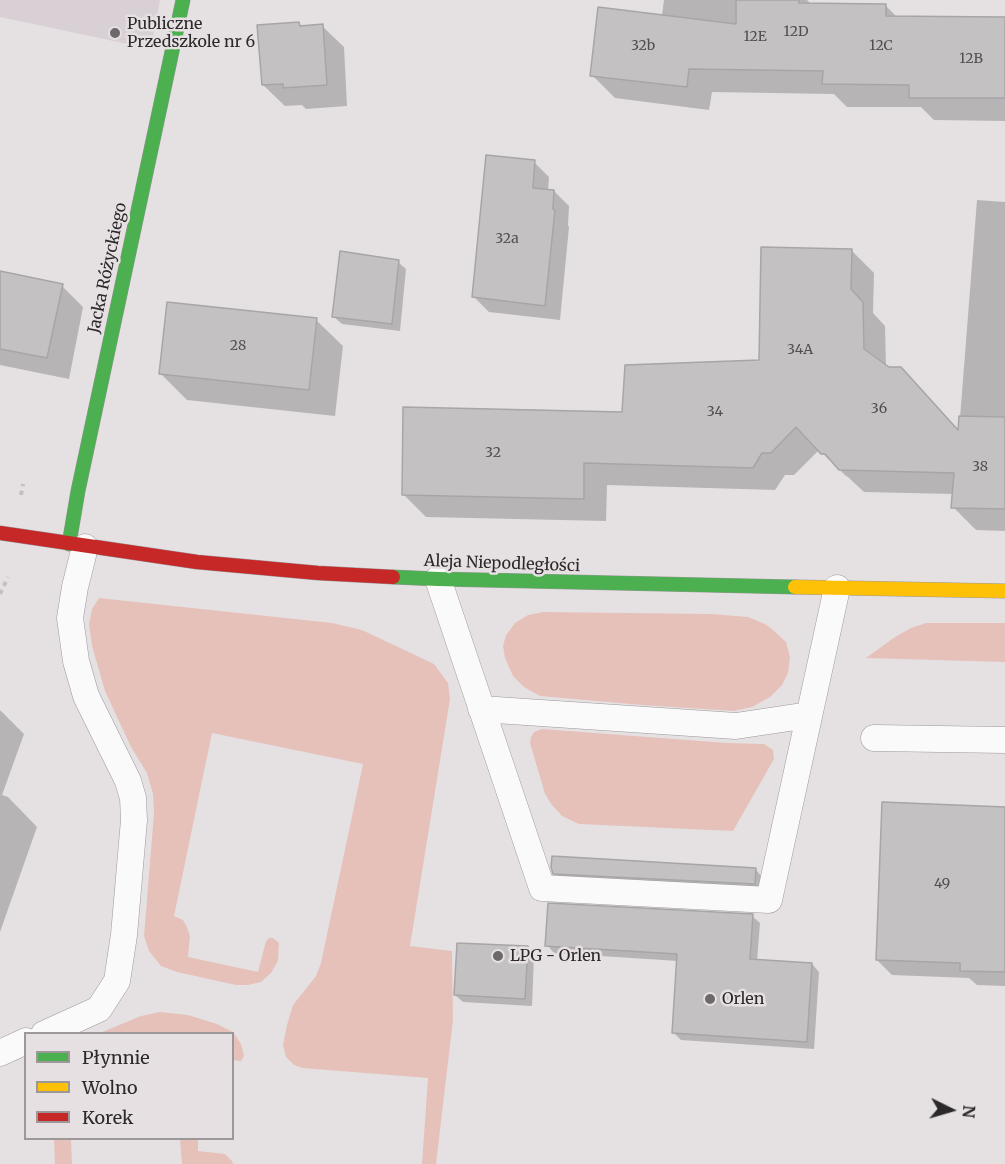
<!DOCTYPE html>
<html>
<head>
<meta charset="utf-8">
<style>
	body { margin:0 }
	#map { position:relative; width:1005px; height:1164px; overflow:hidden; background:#e5e1e3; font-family:Merriweather,serif }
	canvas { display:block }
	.legend { position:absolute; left:24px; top:1032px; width:210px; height:108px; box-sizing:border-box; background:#e6e0e3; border:2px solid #9c9799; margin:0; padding:8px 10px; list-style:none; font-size:18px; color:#2c292b }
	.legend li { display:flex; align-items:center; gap:12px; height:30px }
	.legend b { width:30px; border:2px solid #9c9799 }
	.north { position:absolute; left:921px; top:1080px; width:60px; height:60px; -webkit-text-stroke:4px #e6e0e3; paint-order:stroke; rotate:95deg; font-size:16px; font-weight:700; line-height:24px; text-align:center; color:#2c292b }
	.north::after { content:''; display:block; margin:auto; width:21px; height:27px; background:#2c292b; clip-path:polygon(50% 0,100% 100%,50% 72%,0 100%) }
</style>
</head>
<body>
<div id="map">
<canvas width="1005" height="1164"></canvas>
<ul class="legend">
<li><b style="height:8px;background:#4caf50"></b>Płynnie</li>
<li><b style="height:8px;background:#ffc107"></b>Wolno</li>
<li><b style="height:8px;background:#c62828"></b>Korek</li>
</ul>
<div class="north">N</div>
</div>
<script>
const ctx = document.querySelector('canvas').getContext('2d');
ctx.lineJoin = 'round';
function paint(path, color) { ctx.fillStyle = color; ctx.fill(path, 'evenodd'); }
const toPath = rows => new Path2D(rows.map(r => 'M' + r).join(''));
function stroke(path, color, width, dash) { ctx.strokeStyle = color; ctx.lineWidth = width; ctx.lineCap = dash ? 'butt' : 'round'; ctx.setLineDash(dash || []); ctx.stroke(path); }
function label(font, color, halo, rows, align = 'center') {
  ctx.font = font + ' Merriweather,serif'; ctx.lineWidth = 5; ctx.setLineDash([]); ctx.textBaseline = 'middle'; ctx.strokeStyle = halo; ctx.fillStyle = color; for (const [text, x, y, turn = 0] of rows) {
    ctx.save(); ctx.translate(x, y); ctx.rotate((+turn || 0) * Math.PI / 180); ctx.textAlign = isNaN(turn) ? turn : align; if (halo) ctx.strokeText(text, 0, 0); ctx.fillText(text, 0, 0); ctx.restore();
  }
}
const built = toPath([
	[0,0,160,0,151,49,0,17]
]);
const green = toPath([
	[99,598,332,623,362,630,434,664,448,683,450,699,410,946,452,951,453,1020,436,1164,422,1164,428,1078,302,1068,294,1065,286,1057,283,1045,287,1025,293,1005,316,976,321,963,363,764,212,733,174,916,183,920,187,927,190,936,188,957,258,972,266,941,269,938,273,938,279,943,278,961,271,973,261,982,248,985,236,985,177,972,161,966,149,951,144,936,154,813,153,794,147,773,131,747,105,691,92,646,89,624,92,609],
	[543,612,712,614,748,617,765,624,772,629,786,642,790,657,788,673,782,685,770,697,752,707,734,711,642,705,540,696,524,687,513,676,505,658,503,646,506,635,515,623,528,615],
	[926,623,1005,623,1005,662,866,658,895,637,911,628],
	[542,729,727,743,764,744,773,750,774,759,733,831,579,824,562,816,552,805,545,794,530,743,531,737,534,732],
	[160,1012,188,1015,217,1024,233,1032,241,1044,244,1056,241,1061,233,1060,232,1034,100,1033,141,1016],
	[54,1139,71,1139,72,1164,55,1164],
	[180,1139,198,1139,198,1151,225,1154,232,1161,233,1164,182,1164]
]);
const shadow = toPath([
	[664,0,807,0,812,5,885,5,898,18,1005,19,1005,121,934,120,921,107,847,107,834,94,712,92,709,110,615,98,592,75,662,15],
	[299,24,302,27,322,26,344,47,347,106,306,109,302,105,285,106,263,85],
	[534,162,549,177,548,191,554,191,569,206,568,225,569,227,560,320,489,312,474,297],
	[977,200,1005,202,1005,531,976,530,953,507,954,494,864,492,848,477,846,476,819,450,794,475,785,475,775,490,607,485,606,521,426,517,403,494,623,414,760,361,852,251,874,273,873,313,885,326,886,367,959,431],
	[398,262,406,269,400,331,342,324,334,317],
	[0,273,62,286,83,307,69,379,0,365],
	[316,320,343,346,335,416,187,400,161,374],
	[0,710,24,734,2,795,8,797,37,827,0,932],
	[1005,808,1005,986,977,985,969,978,892,975,877,960],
	[756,870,763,878,762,891,562,881,554,873],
	[752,916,760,923,757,961,812,964,819,972,814,1049,681,1040,674,1033,678,961,554,953,547,945],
	[527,948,534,955,532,1006,463,1002,455,995]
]);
const building = toPath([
	[736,0,799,0,799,3,886,4,886,16,1005,17,1005,98,909,98,909,85,822,84,823,71,689,69,687,87,590,76,598,7,736,24,736,0],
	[299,22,300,26,323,24,327,85,283,88,283,84,262,85,257,25,299,22],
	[486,155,535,160,533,188,554,190,553,209,555,210,545,306,472,297,486,155],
	[761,247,852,249,851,289,863,302,864,349,889,367,901,367,958,430,959,416,1005,417,1005,509,951,508,954,473,839,470,825,454,821,454,796,427,771,453,762,453,753,468,584,463,584,499,402,495,403,407,622,412,625,365,759,360,761,247],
	[340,251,399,260,392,324,332,317,340,251],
	[0,271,63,284,47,358,0,349,0,271],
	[167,302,317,318,309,390,159,374,167,302],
	[882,802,1005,807,1005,972,960,971,960,963,876,960,882,802],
	[552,856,756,868,755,884,553,874,551,867,552,856],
	[548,903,753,914,750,959,812,963,807,1042,672,1033,677,954,545,946,548,903],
	[457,943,528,946,525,999,454,995,457,943]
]);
const path = toPath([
	[21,495,23,484],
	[0,594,8,577]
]);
const lane = toPath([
	[438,579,542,888,769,900,837,588],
	[481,709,736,726,809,715],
	[874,738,1005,740],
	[44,1034,99,1009,117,981,124,935,134,820,133,798,128,781,86,696,76,661,70,618,75,587,85,547],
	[0,1053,26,1041]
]);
const fast = toPath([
	[69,544,78,491,183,0],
	[393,577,438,579,795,587]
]);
const slow = toPath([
	[795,587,1005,591]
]);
const jam = toPath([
	[0,533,197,562,318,573,393,577]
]);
const markers = [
	[115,33,6,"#6d696b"],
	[498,956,6,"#6d696b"],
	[710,999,6,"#6d696b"]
];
const numberNames = [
	["12D",796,32],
	["12E",755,37],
	["32b",643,46],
	["12C",881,46],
	["12B",971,59],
	["32a",507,239],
	["28",238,346],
	["34A",800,350],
	["36",879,409],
	["34",715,412],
	["32",493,453],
	["38",980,467],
	["49",942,884]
];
const poiNames = [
	["Publiczne",127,24],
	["Przedszkole nr 6",127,42],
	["LPG - Orlen",510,956],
	["Orlen",722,999]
];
const streetNames = [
	["Jacka Różyckiego",108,268,-78],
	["Aleja Niepodległości",502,564,2]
];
paint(built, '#d9d0d5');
paint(green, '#e6c1ba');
paint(shadow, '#0003');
paint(building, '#c3c1c2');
stroke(building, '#a7a5a6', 1.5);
stroke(lane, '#9b989a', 27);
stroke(fast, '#9b989a', 15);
stroke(slow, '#9b989a', 15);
stroke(jam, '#9b989a', 15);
stroke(path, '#c2c1c2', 4, [4.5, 4.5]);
stroke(lane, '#fbfafb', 26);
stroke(fast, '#4caf50', 14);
stroke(slow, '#ffc107', 14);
stroke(jam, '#c62828', 14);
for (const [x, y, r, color] of markers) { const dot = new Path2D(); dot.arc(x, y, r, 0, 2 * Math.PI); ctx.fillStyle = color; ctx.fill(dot); stroke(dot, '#e6e0e3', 2); }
label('14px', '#524f51', null, numberNames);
label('16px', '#2c292b', '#e6e0e3', poiNames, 'left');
label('16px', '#2c292b', '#e6e0e3', streetNames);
</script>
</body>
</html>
